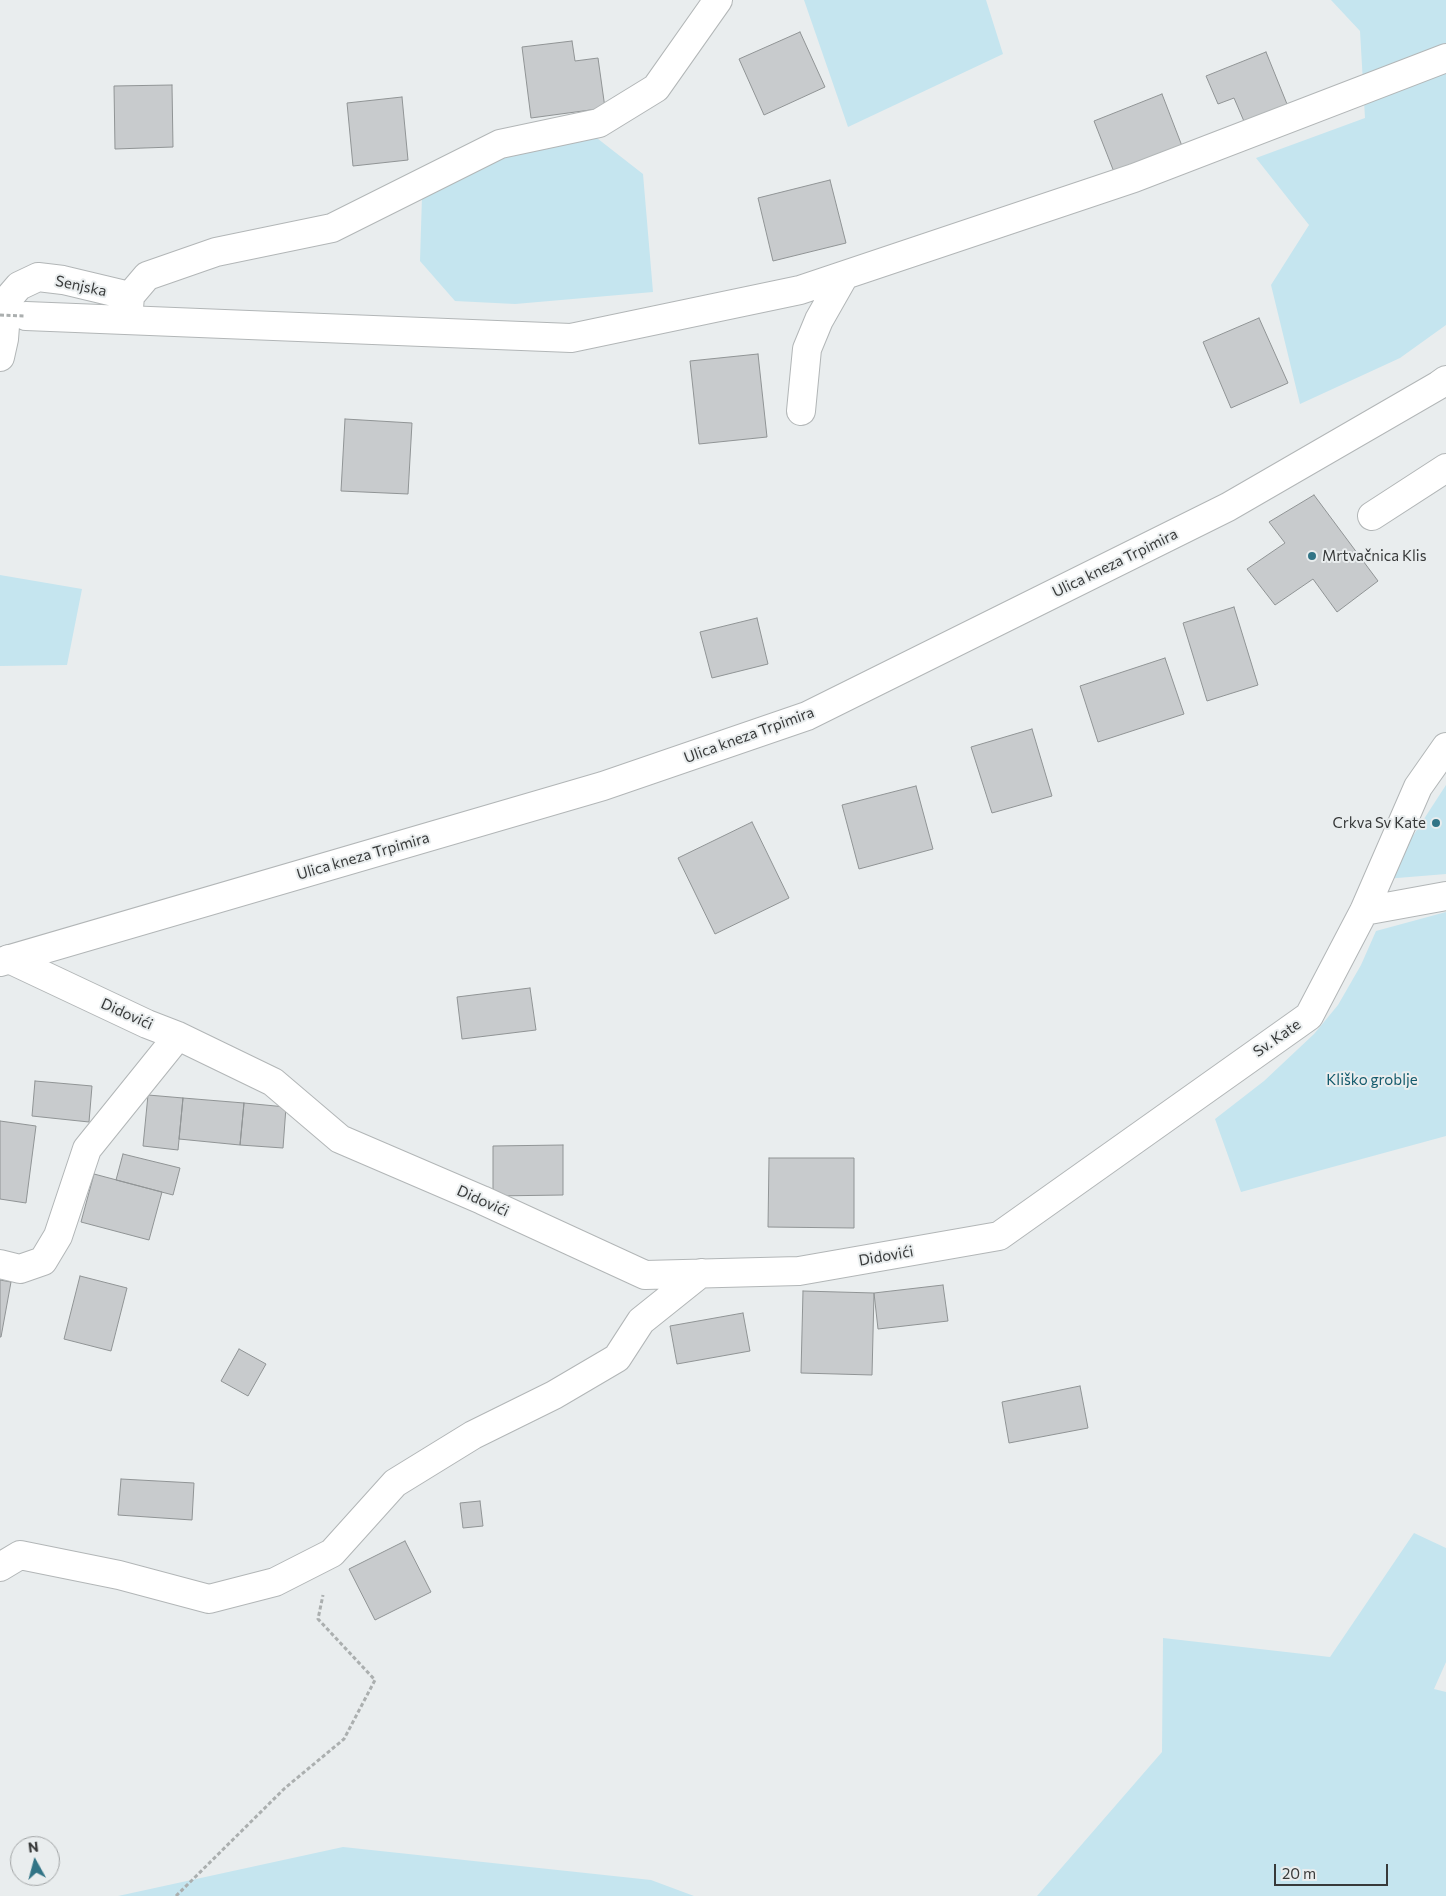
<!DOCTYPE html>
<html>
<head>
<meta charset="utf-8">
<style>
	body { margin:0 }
	#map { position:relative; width:1446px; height:1896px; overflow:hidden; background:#e9edee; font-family:Commissioner,sans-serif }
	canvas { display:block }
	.north { position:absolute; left:10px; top:1836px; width:50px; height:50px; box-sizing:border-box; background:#e9edee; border:1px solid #a2a5a6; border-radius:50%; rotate:353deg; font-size:14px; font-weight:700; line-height:20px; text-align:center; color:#383a3a }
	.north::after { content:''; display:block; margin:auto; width:18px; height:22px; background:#327486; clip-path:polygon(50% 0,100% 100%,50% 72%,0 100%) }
	.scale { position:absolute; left:1274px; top:1864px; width:114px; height:22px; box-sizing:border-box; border:2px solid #383a3a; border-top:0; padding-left:6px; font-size:15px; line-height:18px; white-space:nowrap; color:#383a3a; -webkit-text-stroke:4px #e9edee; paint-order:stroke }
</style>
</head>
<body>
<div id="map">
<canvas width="1446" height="1896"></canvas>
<div class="north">N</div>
<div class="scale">20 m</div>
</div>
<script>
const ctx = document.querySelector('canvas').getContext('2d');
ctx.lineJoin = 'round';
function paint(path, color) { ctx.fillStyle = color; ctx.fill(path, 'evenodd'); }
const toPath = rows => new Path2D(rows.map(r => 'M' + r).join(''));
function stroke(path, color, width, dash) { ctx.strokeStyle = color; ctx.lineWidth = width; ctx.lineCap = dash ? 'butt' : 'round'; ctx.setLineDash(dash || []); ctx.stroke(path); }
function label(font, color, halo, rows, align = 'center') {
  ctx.font = font + ' Commissioner,sans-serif'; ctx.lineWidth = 4; ctx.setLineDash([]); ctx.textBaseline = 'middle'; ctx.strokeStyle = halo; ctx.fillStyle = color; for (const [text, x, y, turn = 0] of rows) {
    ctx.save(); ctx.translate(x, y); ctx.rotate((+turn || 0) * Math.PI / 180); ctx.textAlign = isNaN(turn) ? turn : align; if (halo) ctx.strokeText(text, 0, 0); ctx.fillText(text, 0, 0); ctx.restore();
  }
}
const green = toPath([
	[804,0,986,0,1003,54,848,127],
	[1331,0,1446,0,1446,325,1400,358,1300,404,1271,285,1309,225,1256,158,1365,118,1360,31],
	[593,135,643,174,653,292,515,304,455,301,420,261,422,196,473,166],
	[0,575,82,589,67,665,0,666],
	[1446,785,1446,874,1385,879],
	[1446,912,1446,1136,1241,1192,1215,1119,1264,1081,1314,1034,1338,1005,1361,965,1376,931],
	[1414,1533,1446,1548,1446,1662,1434,1689,1446,1692,1446,1896,1037,1896,1162,1752,1163,1638,1330,1657],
	[343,1847,651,1880,694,1896,118,1896]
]);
const building = toPath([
	[800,32,825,87,764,115,739,59,800,32],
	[572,41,575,61,598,58,605,108,531,118,522,47,572,41],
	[1266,52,1289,109,1246,126,1234,98,1218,104,1206,76,1266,52],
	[172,85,173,147,115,149,114,86,172,85],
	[1162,94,1182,146,1114,172,1094,121,1162,94],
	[402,97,408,160,353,166,347,103,402,97],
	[830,180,846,243,773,261,758,198,830,180],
	[1259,318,1288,383,1231,408,1203,342,1259,318],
	[758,354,767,437,699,444,690,361,758,354],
	[345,419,412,423,408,494,341,491,345,419],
	[1314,495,1378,581,1337,612,1313,579,1275,605,1247,569,1285,543,1269,522,1314,495],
	[1234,607,1258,685,1207,701,1183,623,1234,607],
	[757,618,768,664,712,678,700,632,757,618],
	[1165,658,1184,714,1098,742,1080,686,1165,658],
	[1032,729,1052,796,992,813,971,747,1032,729],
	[916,786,933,849,859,869,842,805,916,786],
	[752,822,789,898,715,934,678,858,752,822],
	[530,988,536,1030,462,1039,457,997,530,988],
	[35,1081,92,1086,89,1122,32,1116,35,1081],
	[148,1095,183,1098,178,1150,143,1146,148,1095],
	[183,1098,244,1103,240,1145,179,1139,183,1098],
	[244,1103,286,1107,283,1148,240,1145,244,1103],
	[0,1121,36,1126,26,1203,0,1199,0,1121],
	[563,1145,563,1195,493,1196,493,1146,563,1145],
	[123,1154,180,1168,173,1195,116,1180,123,1154],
	[769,1158,854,1158,854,1228,768,1227,769,1158],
	[94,1174,162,1192,149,1240,81,1222,94,1174],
	[80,1276,127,1288,111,1351,64,1339,80,1276],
	[0,1280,11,1282,1,1337,0,1337,0,1280],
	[943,1285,948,1321,878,1329,874,1293,943,1285],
	[803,1291,874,1293,872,1375,801,1373,803,1291],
	[743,1313,750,1351,677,1364,670,1326,743,1313],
	[239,1349,266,1364,248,1396,221,1381,239,1349],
	[1080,1386,1088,1428,1009,1443,1002,1402,1080,1386],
	[121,1479,194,1483,192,1520,118,1515,121,1479],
	[480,1501,483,1526,463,1528,460,1503,480,1501],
	[405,1541,431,1592,375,1620,349,1569,405,1541]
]);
const path = toPath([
	[176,1896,285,1788,344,1739,375,1680,318,1619,323,1595]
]);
const minor = toPath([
	[26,316,571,338,800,290,1134,178,1446,58],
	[128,320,130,296,147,276,216,252,332,228,500,144,599,123,656,88,718,0],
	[0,357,4,339,7,300,19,286,38,277,63,280,130,296],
	[801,411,807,349,819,320,844,276],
	[1372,516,1446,468],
	[1364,911,1446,896],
	[9,959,147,1024,178,1036,273,1082,340,1139,482,1200,645,1275,799,1271,999,1236,1309,1016,1364,911,1418,787,1446,747],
	[0,1264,20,1269,43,1261,58,1236,87,1149,178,1036],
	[0,1567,20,1555,119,1575,209,1599,275,1582,332,1553,395,1483,473,1435,554,1395,617,1358,641,1321,701,1273]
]);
const major = toPath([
	[0,962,603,786,807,716,1228,507,1439,385,1446,380]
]);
const pathBridge = toPath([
	[0,315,26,316]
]);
const markers = [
	[1312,556,5,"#327486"],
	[1436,823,5,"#327486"]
];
const streetNames = [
	["Senjska",81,286,12],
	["Ulica kneza Trpimira",1115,563,-26],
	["Ulica kneza Trpimira",749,735,-20],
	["Ulica kneza Trpimira",363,856,-16],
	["Didovići",127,1014,24],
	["Sv. Kate",1277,1038,-35],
	["Didovići",483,1201,24],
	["Didovići",886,1256,-10]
];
const poiNames = [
	["Mrtvačnica Klis",1322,556],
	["Crkva Sv Kate",1426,823,"right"]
];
const parkNames = [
	["Kliško groblje",1372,1080]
];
paint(green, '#c5e5ef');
paint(building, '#c8cbcd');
stroke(building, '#909495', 1);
stroke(minor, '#b2b6b7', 30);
stroke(major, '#b2b6b7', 30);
stroke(path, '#abafaf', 3, [4, 2.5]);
stroke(minor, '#fff', 28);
stroke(major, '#fff', 28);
stroke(pathBridge, '#abafaf', 3, [4, 2.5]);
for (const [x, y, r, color] of markers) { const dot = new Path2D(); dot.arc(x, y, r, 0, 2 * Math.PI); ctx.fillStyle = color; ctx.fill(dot); stroke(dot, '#e9edee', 2); }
label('15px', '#383a3a', '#e9edee', streetNames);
label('15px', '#383a3a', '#e9edee', poiNames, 'left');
label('15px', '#135a6c', '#e9edee', parkNames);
</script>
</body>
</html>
